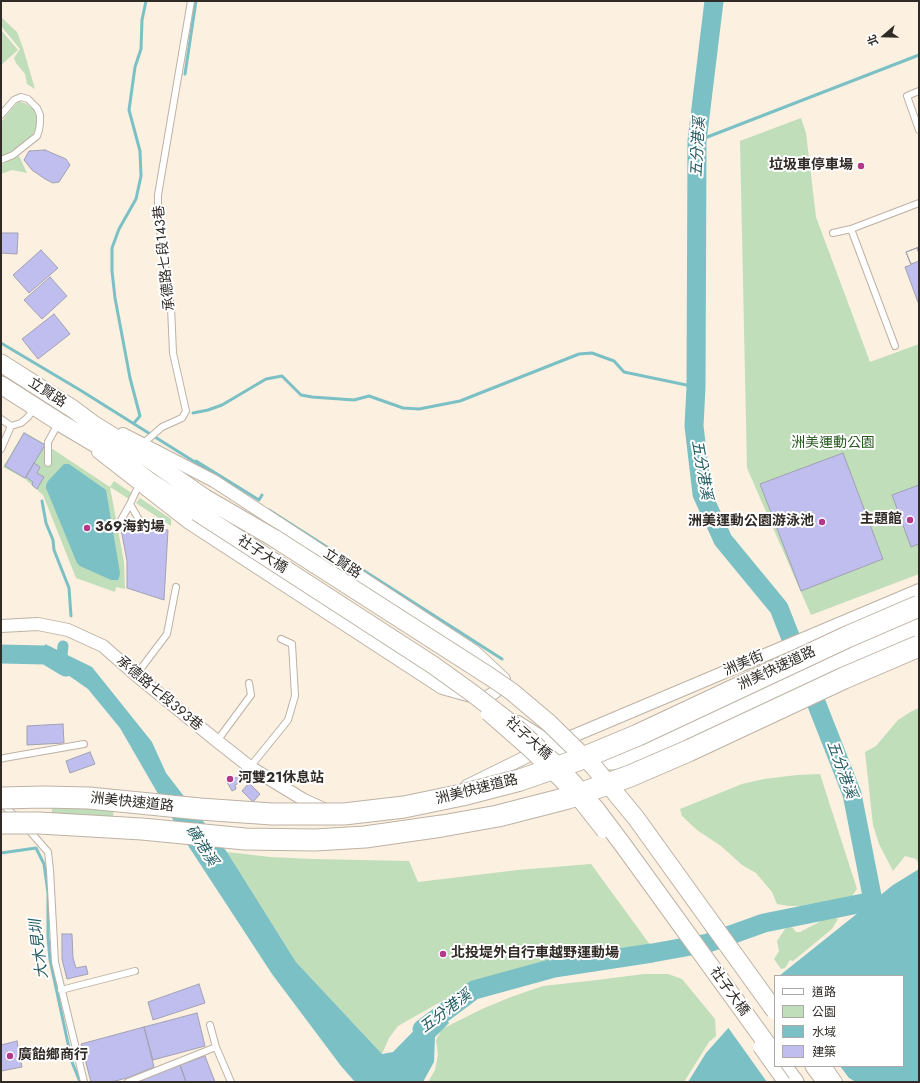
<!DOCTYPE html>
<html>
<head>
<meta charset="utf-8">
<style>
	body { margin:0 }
	#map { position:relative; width:920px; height:1083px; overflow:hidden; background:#fcf0e1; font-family:Jost,"Noto Sans TC",sans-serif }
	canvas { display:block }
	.frame { position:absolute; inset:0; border:2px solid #302b26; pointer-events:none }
	.legend { position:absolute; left:774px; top:975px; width:130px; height:92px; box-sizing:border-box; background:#fff; border:1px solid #acaaa8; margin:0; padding:5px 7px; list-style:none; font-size:12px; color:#302b26 }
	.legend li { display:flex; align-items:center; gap:8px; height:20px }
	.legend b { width:20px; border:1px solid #acaaa8 }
	.north { position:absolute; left:864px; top:16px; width:40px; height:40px; -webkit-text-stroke:3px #fff; paint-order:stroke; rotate:250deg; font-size:11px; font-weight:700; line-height:16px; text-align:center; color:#302b26 }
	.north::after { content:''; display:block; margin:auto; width:14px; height:18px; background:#302b26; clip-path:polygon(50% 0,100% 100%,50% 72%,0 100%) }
</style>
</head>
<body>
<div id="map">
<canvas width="920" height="1083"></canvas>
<div class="frame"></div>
<ul class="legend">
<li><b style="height:5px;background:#fff"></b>道路</li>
<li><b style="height:11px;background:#bfdeb9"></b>公園</li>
<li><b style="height:11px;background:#7bc0c5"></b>水域</li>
<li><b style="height:11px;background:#bfbeef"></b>建築</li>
</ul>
<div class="north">北</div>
</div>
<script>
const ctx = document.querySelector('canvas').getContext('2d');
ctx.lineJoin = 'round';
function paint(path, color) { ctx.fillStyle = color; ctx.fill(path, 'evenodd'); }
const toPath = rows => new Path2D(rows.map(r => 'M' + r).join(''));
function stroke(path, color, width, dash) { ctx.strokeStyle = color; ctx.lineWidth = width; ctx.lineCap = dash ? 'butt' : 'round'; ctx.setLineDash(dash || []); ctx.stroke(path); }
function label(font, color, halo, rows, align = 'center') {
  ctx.font = font + ' Jost,"Noto Sans TC",sans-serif'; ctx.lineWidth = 4; ctx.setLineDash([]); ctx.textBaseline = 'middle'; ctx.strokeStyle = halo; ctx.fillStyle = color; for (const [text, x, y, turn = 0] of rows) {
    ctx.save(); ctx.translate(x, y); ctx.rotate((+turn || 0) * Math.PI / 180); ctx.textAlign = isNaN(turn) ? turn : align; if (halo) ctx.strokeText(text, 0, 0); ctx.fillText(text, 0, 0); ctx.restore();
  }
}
const green = toPath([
	[1,17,17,32,23,48,35,89,27,84,25,74,16,63,14,58,20,49,1,26],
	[1,30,18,50,1,65],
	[19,102,25,103,34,110,37,118,36,129,33,134,27,141,9,153,1,157,1,122,15,105],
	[801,118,806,133,816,217,870,362,919,344,919,574,811,615,747,468,740,141],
	[19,156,27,173,12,170,1,174,1,165],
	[24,432,45,444,110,487,114,481,133,494,129,499,110,487,124,562,125,589,116,587,115,592,76,578,43,495,25,479,3,467],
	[140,498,171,519,171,526,136,503],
	[919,708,919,865,916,859,905,856,893,871,879,844,873,825,865,752,876,746,898,720,912,711],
	[820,774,857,889,852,896,836,900,804,906,789,906,777,904,772,892,756,873,742,865,721,846,697,830,682,816,680,809,742,784,764,779,797,775],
	[53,789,115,793,112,831,51,826],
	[227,852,270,857,313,859,409,861,418,882,518,870,591,864,651,946,536,963,458,992,398,1026,389,1038,382,1054,296,962],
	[827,918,835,918,838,919,832,929,793,961,790,960,785,968,781,969,774,959,779,951,777,941,787,926,793,928,796,932,800,932],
	[644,974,668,974,682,979,715,1019,716,1036,709,1042,684,1082,428,1082,435,1070,438,1055,436,1040,442,1029,482,1009,511,997,543,986,597,980]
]);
const water = toPath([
	[64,464,69,464,106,490,120,573,119,578,118,580,111,580,80,566,77,563,46,488,46,485,48,481],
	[45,644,92,667,152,742,166,773,227,852,296,962,382,1054,393,1052,438,1006,449,1023,435,1037,434,1062,423,1082,355,1082,341,1066,272,974,187,844,120,728,88,689,45,659],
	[919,869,919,1082,688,1082,706,1053,763,989,775,1066,903,1066,903,976,779,976,893,885]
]);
const pier = toPath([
	[775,977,775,1066,840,1066,849,1078,856,1082,767,1082,727,1026,761,988]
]);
const stream = toPath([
	[185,74,196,1],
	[697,141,919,55],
	[1,343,80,390,214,474],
	[193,413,208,410,222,405,266,379,282,376,301,395,312,397,354,400,369,396,403,408,419,409,460,401,579,354,592,353,614,361,624,372,696,387],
	[134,423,140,416,130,378,115,298,112,271,112,248,119,229,136,199,141,176,140,151,129,110,135,67,141,49,142,20,146,1],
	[196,461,259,500,262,495],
	[42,501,46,523,53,540,54,550,69,588,71,616],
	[269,510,502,659],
	[1,853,36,848,44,864,48,893,48,937,50,960,72,1062,80,1082]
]);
const canal = toPath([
	[61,663,63,646]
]);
const river = toPath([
	[714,1,697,141,696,387,694,426,702,494,723,540,779,608,852,794,873,901,885,923],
	[1,654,46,655,66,667],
	[422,1029,474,990,554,968,652,953,708,943,764,923,873,901]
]);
const building = toPath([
	[45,150,66,159,70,165,59,182,53,183,45,179,32,170,24,160,29,151,45,150],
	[1,233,18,233,17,254,1,253,1,233],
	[919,247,919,305,905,267,911,265,906,252,919,247],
	[917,248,919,254,919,261,911,264,906,252,917,248],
	[41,250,58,268,29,293,13,275,41,250],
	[50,277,67,296,42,319,24,300,50,277],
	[54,314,70,334,38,359,22,339,54,314],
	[24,433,45,445,25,478,5,466,24,433],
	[843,453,883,559,801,591,760,484,843,453],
	[34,463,40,467,37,473,44,477,37,489,32,485,33,482,26,477,34,463],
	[919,485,919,544,911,547,892,495,919,485],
	[120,524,168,530,164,600,127,588,127,561,120,524],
	[63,724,64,743,27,745,27,726,63,724],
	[90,752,95,764,70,773,66,761,90,752],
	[245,773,248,778,235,785,236,789,232,791,227,782,245,773],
	[249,783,260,794,253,802,242,791,249,783],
	[62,934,72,934,73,958,76,968,86,966,88,974,67,979,62,959,62,934],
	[199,984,205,1003,153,1020,148,1002,199,984],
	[197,1013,205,1046,153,1060,144,1027,197,1013],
	[144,1027,154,1067,130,1077,112,1082,91,1082,81,1044,144,1027],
	[17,1041,22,1067,1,1071,1,1045,17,1041],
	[205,1056,215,1082,186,1082,180,1065,205,1056],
	[180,1065,186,1082,139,1082,139,1081,180,1065]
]);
const lane = toPath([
	[919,91,907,96,919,130],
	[1,115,14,100,21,97,28,99,37,108,40,115,40,123,39,130,37,136,13,155,1,160],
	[851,229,895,346],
	[833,233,851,229,919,203],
	[1,419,11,426,21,423,28,417,34,408],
	[141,444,146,441,162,427,182,418,186,411,173,353,171,307,158,215,158,195,191,1],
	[1,449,11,426],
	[48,463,48,442,59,422],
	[130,504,142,525],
	[120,522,130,504,136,491,140,485],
	[136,675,167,634,176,587],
	[217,741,251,695,249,683],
	[1,759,4,758,84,744],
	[250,767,288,720,295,696,292,644,281,639],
	[1,803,16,817],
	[27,828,48,852,50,870,55,962,84,1082],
	[61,990,135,971],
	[210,1025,216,1047],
	[128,1082,216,1047,231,1082]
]);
const street = toPath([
	[123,434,214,481,474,651,504,679],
	[98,452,189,523,442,688,471,696],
	[1,626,38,624,68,630,103,646,136,675,217,741,250,767,304,800,326,810],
	[483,700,495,692,503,678],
	[518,722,553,744],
	[559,742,919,590],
	[467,786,540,750],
	[825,1066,836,1082]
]);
const secondary = toPath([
	[1,363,73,409,93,424,143,455,205,498],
	[1,385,59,422,118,457,149,481,197,512],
	[783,1066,795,1082],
	[814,1066,826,1082]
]);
const highway = toPath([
	[553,744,566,752,579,756,597,759,615,759,630,756,660,743,891,637,919,625]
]);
const streetBridge = toPath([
	[487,714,528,750,559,780,581,804,603,832],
	[759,1047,784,1082]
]);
const secondaryBridge = toPath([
	[205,498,274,538,489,676,511,691,549,723,594,767,636,818,775,1011],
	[197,512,433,665,472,693,512,724,535,745,561,769,596,809,623,845,775,1055]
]);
const highwayBridge = toPath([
	[1,798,44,797,89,798,200,809,272,814,344,814,404,807,462,795,520,780,578,760,638,735,847,637,919,606],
	[1,823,39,823,142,829,245,839,315,840,365,837,442,826,498,816,568,798,630,776,688,751,844,678,919,646]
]);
const markers = [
	[861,166,4,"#b4398b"],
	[910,520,4,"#b4398b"],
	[822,522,4,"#b4398b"],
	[87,528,4,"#b4398b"],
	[230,779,4,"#b4398b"],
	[443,954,4,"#b4398b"],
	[10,1056,4,"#b4398b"]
];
const poiNames = [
	["垃圾車停車場",853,166,"right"],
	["主題館",902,520,"right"],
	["洲美運動公園游泳池",814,522,"right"],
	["369海釣場",95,528],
	["河雙21休息站",238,779],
	["北投堤外自行車越野運動場",451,954],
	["廣飴鄉商行",18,1056]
];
const streetNames = [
	["承德路七段143巷",165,258,-96],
	["立賢路",47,393,33],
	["社子大橋",262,555,33],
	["立賢路",342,564,33],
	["洲美街",744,664,-23],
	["洲美快速道路",777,669,-25],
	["承德路七段393巷",159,694,40],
	["社子大橋",528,739,42],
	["洲美快速道路",477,790,-14],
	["洲美快速道路",132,803,6],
	["社子大橋",729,992,54]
];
const parkNames = [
	["洲美運動公園",833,444]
];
const waterNames = [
	["五分港溪",699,147,-87],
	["五分港溪",701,470,80],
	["五分港溪",841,770,70],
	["磺港溪",201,846,57],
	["大木見圳",40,949,-97],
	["五分港溪",446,1012,-37]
];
paint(green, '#bfdeb9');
paint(water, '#7bc0c5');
paint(pier, '#fcf0e1');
stroke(stream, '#7bc0c5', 3);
stroke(canal, '#7bc0c5', 11);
stroke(river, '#7bc0c5', 19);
paint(building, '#bfbeef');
stroke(building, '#a1a1b2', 1);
stroke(lane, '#bdb2a4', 8);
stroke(street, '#bdb2a4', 14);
stroke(secondary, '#bdb2a4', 19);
stroke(highway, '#bdb2a4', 23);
stroke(lane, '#fff', 6);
stroke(street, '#fff', 12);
stroke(secondary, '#fff', 17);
stroke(highway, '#fff', 21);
stroke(streetBridge, '#bdb2a4', 14, []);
stroke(secondaryBridge, '#bdb2a4', 19, []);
stroke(highwayBridge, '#bdb2a4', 23, []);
stroke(streetBridge, '#fff', 12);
stroke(secondaryBridge, '#fff', 17);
stroke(highwayBridge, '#fff', 21);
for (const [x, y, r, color] of markers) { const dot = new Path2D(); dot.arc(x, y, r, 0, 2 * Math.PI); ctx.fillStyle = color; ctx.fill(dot); stroke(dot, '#fff', 1.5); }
label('bold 14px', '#302b26', '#fff', poiNames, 'left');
label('14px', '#302b26', '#fff', streetNames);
label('14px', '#295821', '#fff', parkNames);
label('italic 15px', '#235d61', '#fff', waterNames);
</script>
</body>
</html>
